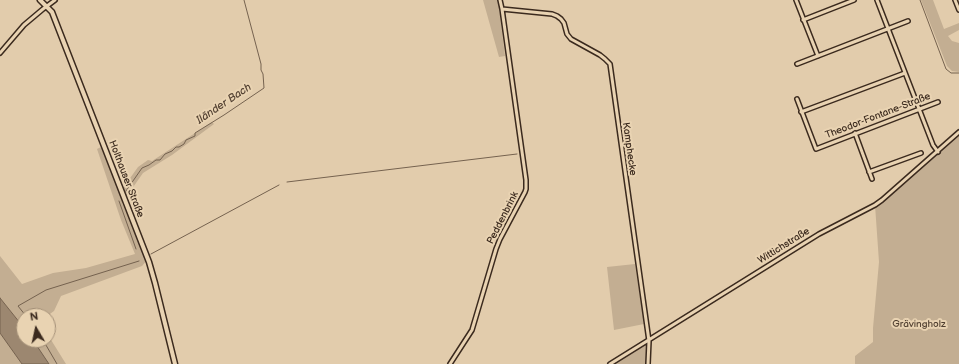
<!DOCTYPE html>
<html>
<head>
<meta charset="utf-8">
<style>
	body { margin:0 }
	#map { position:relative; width:959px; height:364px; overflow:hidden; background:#e2ccac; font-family:"Balsamiq Sans",sans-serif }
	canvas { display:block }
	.north { position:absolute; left:16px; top:308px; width:40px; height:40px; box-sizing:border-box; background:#e9d3b2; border:1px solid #a38f77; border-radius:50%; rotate:351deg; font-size:11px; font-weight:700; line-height:16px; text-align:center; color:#3b2a1e }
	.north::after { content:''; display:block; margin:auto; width:14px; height:18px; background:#3b2a1e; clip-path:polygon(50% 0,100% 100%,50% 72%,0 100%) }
</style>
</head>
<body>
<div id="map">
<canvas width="959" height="364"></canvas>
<div class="north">N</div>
</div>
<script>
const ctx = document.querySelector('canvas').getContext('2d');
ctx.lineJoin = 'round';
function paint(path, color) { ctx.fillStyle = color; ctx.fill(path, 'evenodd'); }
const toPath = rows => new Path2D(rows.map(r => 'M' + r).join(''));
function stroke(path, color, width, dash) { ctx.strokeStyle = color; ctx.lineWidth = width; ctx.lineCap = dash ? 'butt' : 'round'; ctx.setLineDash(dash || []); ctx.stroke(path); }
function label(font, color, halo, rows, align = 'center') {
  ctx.font = font + ' "Balsamiq Sans",sans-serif'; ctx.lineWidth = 4; ctx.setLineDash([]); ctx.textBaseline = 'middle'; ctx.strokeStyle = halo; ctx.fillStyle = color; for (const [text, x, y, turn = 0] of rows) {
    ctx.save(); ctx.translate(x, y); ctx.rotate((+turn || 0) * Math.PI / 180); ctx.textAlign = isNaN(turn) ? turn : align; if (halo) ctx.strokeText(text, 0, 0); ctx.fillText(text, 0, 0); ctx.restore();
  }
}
const green = toPath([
	[483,0,497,0,499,7,505,56,499,57],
	[921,0,933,0,944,29,959,23,959,30,948,36,952,41,959,43,959,72,952,71,947,66],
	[212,122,214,124,172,155,143,173,122,203,148,259,142,266,61,296,54,311,47,316,24,316,24,328,0,298,0,256,22,284,53,273,86,268,135,254,121,220,97,149,101,147,119,192,123,188,138,167,148,160,152,161],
	[959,135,959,364,855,364,855,356,873,342,873,328,879,262,875,205],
	[635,264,644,324,614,330,607,267],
	[0,333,18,358,22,364,0,364],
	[48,335,66,364,49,364,33,340,48,340],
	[649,341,648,364,610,364]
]);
const water = toPath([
	[0,298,24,328,24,340,33,340,49,364,22,364,0,333,0,298]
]);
const stream = toPath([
	[920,0,946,69,951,73,959,73],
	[287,182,517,154],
	[126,191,142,168,149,165,156,160,160,160,165,154,172,151,176,147,179,147,184,144,186,140,195,136,195,133,224,115,264,88,263,74,261,70,261,64,244,0],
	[119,201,136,249],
	[151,254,279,185],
	[26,316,18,306,46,290,139,261],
	[43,340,57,364]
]);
const minor = toPath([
	[796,0,818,56],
	[877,0,933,145,938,152],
	[955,0,959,10],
	[502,9,552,14,557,16,561,19,564,23,567,34,571,39,600,55,605,59,610,64,649,341,648,364],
	[803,20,854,0],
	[0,53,24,25,43,9,55,0],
	[797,64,908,21],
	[797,99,816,149,938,102],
	[801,112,905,73],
	[855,133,872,179],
	[869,172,921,153],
	[450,364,472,330,496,249,500,239,525,192,526,189,526,180,502,9,500,0],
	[610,364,819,234,875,205,882,200,959,132]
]);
const tertiary = toPath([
	[40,0,52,12,149,262,155,283,175,364]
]);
const streetNames = [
	["Theodor-Fontane-Straße",878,116,-21],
	["Kamphecke",629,149,82],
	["Holthauser Straße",126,179,69],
	["Peddenbrink",503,218,-63],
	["Wittichstraße",784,246,-32]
];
const parkNames = [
	["Grävingholz",919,324]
];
const waterNames = [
	["Iländer Bach",224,104,-34]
];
paint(green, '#c3ae92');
paint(water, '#9c8770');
stroke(water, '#75624f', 1);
stroke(stream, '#75624f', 1);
stroke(minor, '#3b2a1e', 6);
stroke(tertiary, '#3b2a1e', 7);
stroke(minor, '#e9d3b2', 3);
stroke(tertiary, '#e9d3b2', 4);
label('10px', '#3b2a1e', '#e9d3b2', streetNames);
label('10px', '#4f3e2f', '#e9d3b2', parkNames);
label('italic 11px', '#534132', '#e9d3b2', waterNames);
</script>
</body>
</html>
